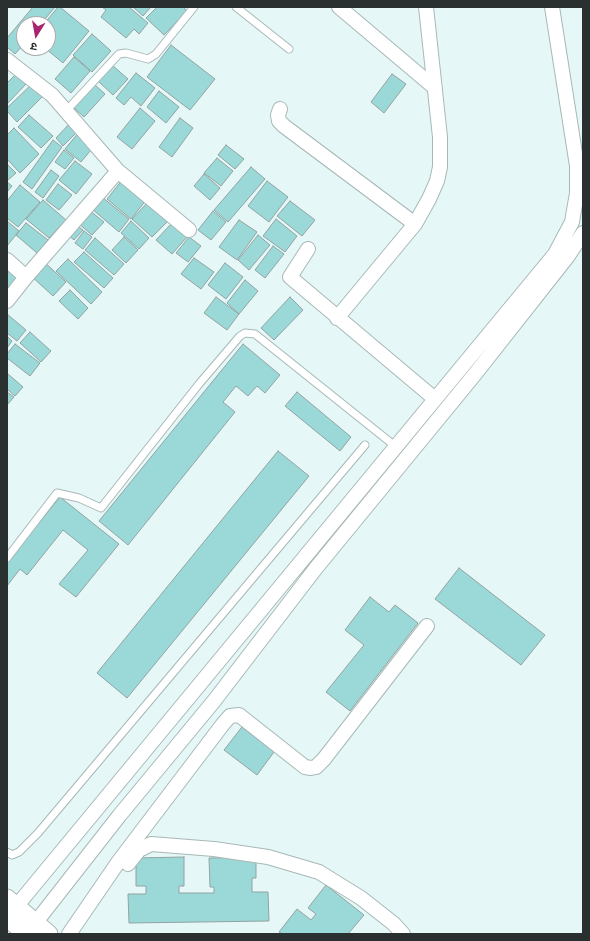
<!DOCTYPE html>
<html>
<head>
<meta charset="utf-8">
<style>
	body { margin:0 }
	#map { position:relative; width:590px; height:941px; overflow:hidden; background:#e5f7f6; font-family:"Times New Roman","Noto Sans Devanagari",serif }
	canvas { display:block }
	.frame { position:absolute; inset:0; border:8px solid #29302f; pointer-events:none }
	.north { position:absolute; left:16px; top:16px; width:40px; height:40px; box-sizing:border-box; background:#fff; border:1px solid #a9acac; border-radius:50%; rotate:191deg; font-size:11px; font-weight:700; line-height:16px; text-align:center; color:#29302f }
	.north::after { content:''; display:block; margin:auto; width:14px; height:18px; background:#a72470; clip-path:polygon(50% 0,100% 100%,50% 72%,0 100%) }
</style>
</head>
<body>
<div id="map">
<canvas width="590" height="941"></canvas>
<div class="frame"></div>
<div class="north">उ</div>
</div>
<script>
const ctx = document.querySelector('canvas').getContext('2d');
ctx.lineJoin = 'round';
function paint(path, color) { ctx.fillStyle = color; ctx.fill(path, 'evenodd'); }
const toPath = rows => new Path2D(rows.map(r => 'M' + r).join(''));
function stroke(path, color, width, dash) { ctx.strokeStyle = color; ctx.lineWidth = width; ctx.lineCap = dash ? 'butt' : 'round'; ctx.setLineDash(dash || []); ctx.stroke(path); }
const building = toPath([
	[33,7,55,7,41,24,24,24,24,44,15,54,7,47,7,38,33,7],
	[58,7,60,7,89,31,63,63,45,48,48,48,48,24,44,24,58,7],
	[102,7,129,7,148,23,139,34,134,29,126,38,101,17,106,10,102,7],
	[133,7,151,7,143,16,133,7],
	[157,7,183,7,187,11,164,35,146,18,157,7],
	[92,34,111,51,92,72,73,55,92,34],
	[171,45,215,79,190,110,147,77,171,45],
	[74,57,90,71,71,93,55,79,74,57],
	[112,65,128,79,113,95,98,81,112,65],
	[17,73,27,83,7,104,7,83,17,73],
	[136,73,155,88,141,106,131,97,124,105,116,98,136,73],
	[392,74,406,84,384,113,371,102,392,74],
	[33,83,44,95,17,122,7,111,7,108,33,83],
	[95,85,105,94,84,117,74,108,95,85],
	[159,91,179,107,166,123,147,107,159,91],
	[140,108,155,121,132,149,117,137,140,108],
	[29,115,53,136,41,148,18,127,29,115],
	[180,118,193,128,172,157,159,147,180,118],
	[71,122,79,130,63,146,56,138,71,122],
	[14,128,39,154,20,173,7,159,7,135,14,128],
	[79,132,95,145,81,162,65,149,79,132],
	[53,140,62,147,32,189,23,182,53,140],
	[226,145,244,159,235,169,218,155,226,145],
	[64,150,74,158,65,169,55,162,64,150],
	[217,158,233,171,221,186,204,173,217,158],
	[75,161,92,174,76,194,59,180,75,161],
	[7,164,16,173,8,180,7,179,7,164],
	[251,167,265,179,228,222,214,210,251,167],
	[51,170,59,176,43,198,35,192,51,170],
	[204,174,220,188,210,200,194,186,204,174],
	[123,179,147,199,131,219,107,199,123,179],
	[267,181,288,197,269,222,248,206,267,181],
	[7,182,12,186,7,192,7,182],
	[58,184,72,195,59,210,46,200,58,184],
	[20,185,40,202,18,227,7,218,7,201,20,185],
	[102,197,129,219,119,232,92,209,102,197],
	[43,200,66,220,49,238,26,219,43,200],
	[290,201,315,220,302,236,277,216,290,201],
	[148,202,169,220,152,237,132,219,148,202],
	[89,210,104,222,92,235,78,223,89,210],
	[213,211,226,222,211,240,198,230,213,211],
	[276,219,297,236,285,252,263,236,276,219],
	[239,220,257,232,237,260,219,247,239,220],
	[7,221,19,231,7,246,7,221],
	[131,221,149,238,139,249,121,233,131,221],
	[26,223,48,240,37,253,16,235,26,223],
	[172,223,187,237,172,254,156,240,172,223],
	[76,225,83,230,74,240,68,235,76,225],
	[84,231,92,237,83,249,75,243,84,231],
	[258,235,270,245,249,270,238,260,258,235],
	[124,237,138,250,126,263,112,250,124,237],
	[189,237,201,246,188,262,176,253,189,237],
	[95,238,124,264,114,275,85,250,95,238],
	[273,246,284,254,265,278,255,270,273,246],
	[84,252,113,278,104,288,74,262,84,252],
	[194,258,214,272,201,289,181,274,194,258],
	[68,259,102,292,91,304,56,271,68,259],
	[43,261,66,282,53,296,30,275,43,261],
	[225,263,243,277,226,299,208,285,225,263],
	[11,268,19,275,7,290,7,274,11,268],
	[245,280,258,291,239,314,227,303,245,280],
	[70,290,88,308,78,319,59,301,70,290],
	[216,297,239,314,227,330,204,313,216,297],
	[290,297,303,310,274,340,261,328,290,297],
	[7,314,26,330,17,341,7,333,7,314],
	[30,332,51,351,41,362,20,343,30,332],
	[7,336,12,341,7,348,7,336],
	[15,344,40,363,30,376,7,358,7,354,15,344],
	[243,344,280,375,265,393,257,386,248,396,236,386,223,402,235,412,128,545,99,521,243,344],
	[7,374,8,374,23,387,15,396,7,389,7,374],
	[7,392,14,397,7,405,7,392],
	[297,392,351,437,340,451,285,406,297,392],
	[278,451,309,476,127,698,97,673,278,451],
	[60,497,119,544,76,597,59,584,88,550,63,530,27,575,20,569,7,586,7,562,60,497],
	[459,568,545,635,521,665,435,599,459,568],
	[370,597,389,612,395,605,418,623,350,711,326,692,364,645,345,630,370,597],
	[242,727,274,752,257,775,224,750,242,727],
	[184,857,184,886,179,886,179,893,214,893,214,887,210,887,209,858,256,857,256,878,252,878,252,892,268,892,269,921,129,923,128,894,146,894,146,886,136,886,136,858,184,857],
	[326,885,364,915,348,934,283,934,279,932,297,909,311,920,316,914,308,908,326,885]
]);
const service = toPath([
	[236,7,289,49],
	[66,111,119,54,126,53,148,59,156,54,194,7],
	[7,558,57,493,79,498,101,508,199,384,240,336,245,333,255,334,395,446],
	[7,852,12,855,19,852,38,833,365,445]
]);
const minor = toPath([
	[339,7,435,88],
	[7,60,52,95,118,171,189,230],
	[280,109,278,115,279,121,284,126,415,224],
	[308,249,290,277,435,399],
	[7,260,26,277],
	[7,301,26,277,118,171],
	[337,318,415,224,429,199,437,181,440,167,440,137,426,7],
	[128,864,139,850,151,844,214,849,268,857,319,872,361,898,394,924,403,934],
	[10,914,555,254,572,222,577,193,577,166,552,7],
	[29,931,119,816,214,701,316,568,475,374,568,256,583,233],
	[69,934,119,861,223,724,230,716,239,715,305,767,311,768,316,767,324,759,427,626]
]);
const tertiary = toPath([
	[7,898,49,934],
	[7,918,26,934]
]);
paint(building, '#9ad9d7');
stroke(building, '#92a2a1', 1);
stroke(service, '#a7b8b7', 9);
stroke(minor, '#a7b8b7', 16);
stroke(tertiary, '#a7b8b7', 19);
stroke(service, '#fff', 7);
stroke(minor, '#fff', 14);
stroke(tertiary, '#fff', 17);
</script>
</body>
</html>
